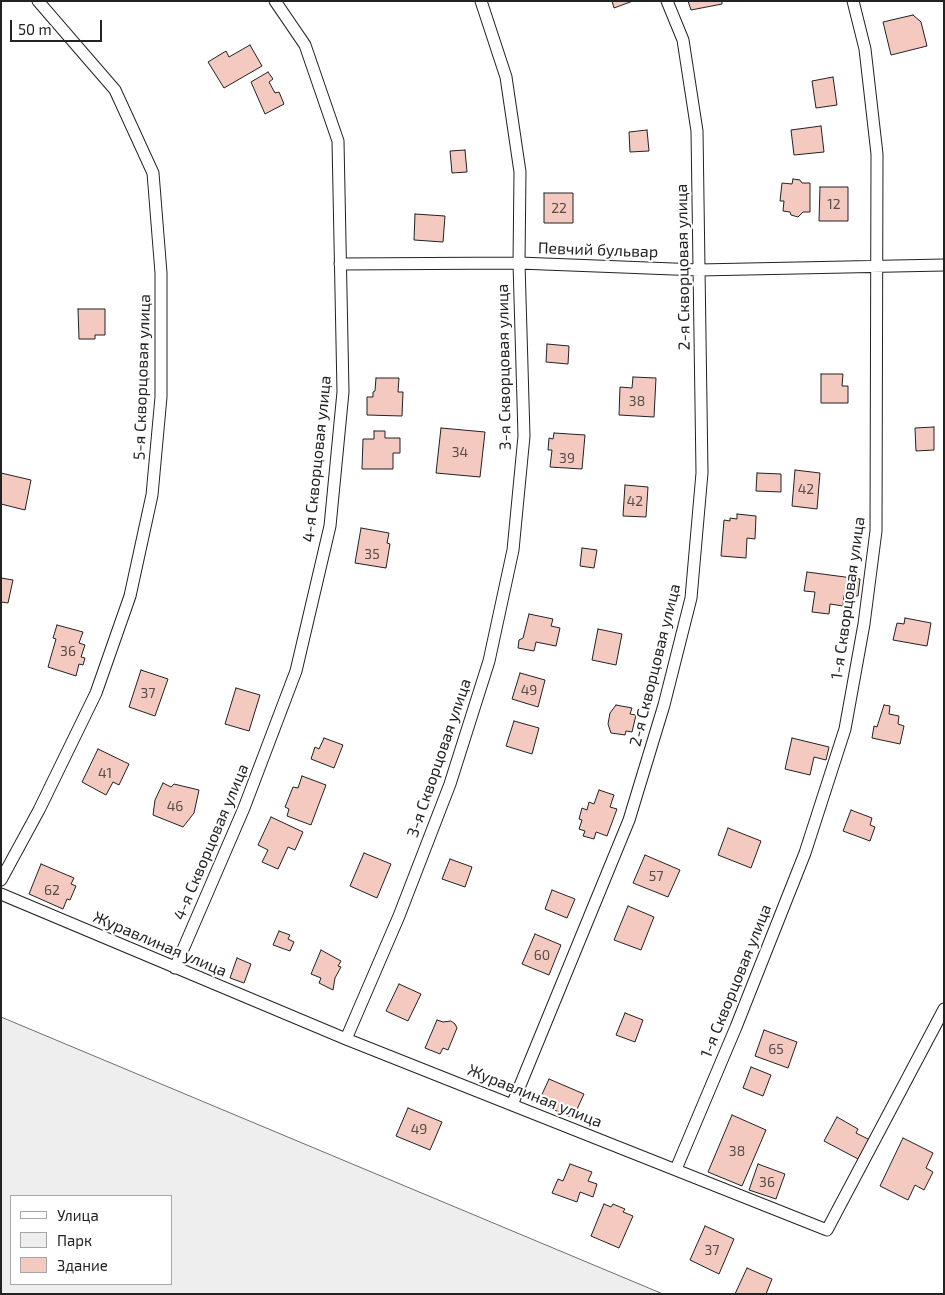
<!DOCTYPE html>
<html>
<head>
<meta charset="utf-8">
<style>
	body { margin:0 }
	#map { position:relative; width:945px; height:1295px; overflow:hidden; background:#fff; font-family:"Exo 2",sans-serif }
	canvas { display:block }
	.frame { position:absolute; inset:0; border:2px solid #222; pointer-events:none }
	.legend { position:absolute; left:10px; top:1195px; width:162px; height:90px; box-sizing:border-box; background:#fff; border:1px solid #a7a7a7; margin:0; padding:6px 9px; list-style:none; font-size:15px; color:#222 }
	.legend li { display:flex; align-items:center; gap:10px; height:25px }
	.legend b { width:25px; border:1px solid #a7a7a7 }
	.scale { position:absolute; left:10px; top:20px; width:92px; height:22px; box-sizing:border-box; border:2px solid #222; border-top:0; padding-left:6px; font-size:15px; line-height:18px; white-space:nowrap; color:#222; -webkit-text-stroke:4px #fff; paint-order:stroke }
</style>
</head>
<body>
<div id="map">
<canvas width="945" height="1295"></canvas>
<div class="frame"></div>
<ul class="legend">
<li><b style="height:6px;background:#fff"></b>Улица</li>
<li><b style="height:14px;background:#eee"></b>Парк</li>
<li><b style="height:14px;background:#f3c9c0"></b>Здание</li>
</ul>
<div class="scale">50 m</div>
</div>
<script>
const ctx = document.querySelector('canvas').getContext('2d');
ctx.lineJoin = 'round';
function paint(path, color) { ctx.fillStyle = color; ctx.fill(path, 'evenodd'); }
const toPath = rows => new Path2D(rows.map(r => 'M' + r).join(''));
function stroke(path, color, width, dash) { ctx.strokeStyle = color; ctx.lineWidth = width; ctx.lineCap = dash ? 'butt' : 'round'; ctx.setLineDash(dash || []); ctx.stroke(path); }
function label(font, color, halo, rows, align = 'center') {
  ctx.font = font + ' "Exo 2",sans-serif'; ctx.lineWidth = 4; ctx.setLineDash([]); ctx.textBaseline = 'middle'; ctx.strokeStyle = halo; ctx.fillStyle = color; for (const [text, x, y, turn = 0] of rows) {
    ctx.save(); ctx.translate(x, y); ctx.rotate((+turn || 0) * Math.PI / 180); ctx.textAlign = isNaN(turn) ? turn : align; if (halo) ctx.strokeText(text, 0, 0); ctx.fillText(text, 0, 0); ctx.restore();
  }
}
const green = toPath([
	[1,1017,663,1294,1,1294,1,1017],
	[11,1196,171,1196,171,1284,11,1284,11,1196]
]);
const building = toPath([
	[612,1,633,1,614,8,612,1],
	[688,1,722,1,722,4,691,10,688,1],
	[913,15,921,22,927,46,891,55,883,22,913,15],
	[250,45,262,66,224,88,208,62,226,51,229,57,250,45],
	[268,72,273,79,269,82,275,93,279,92,284,104,265,114,251,82,268,72],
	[833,77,837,105,816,108,812,81,833,77],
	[821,126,824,152,794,155,791,130,821,126],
	[647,130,649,151,630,152,629,132,647,130],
	[465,150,467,172,452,173,450,151,465,150],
	[793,179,800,180,802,183,810,183,810,212,803,212,798,217,791,215,790,212,783,211,784,201,780,201,782,183,792,184,793,179],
	[820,187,848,187,848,221,819,221,820,187],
	[544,193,573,193,573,223,544,223,544,193],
	[415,214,445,216,443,242,414,240,415,214],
	[78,309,105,309,105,335,95,335,95,339,79,339,78,309],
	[547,344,569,346,568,364,546,362,547,344],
	[821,374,843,374,842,386,848,386,848,403,821,403,821,374],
	[633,377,656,378,654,417,619,415,620,387,632,388,633,377],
	[376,378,399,378,398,392,403,392,402,416,367,415,367,397,373,397,373,392,375,391,376,378],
	[934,427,934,450,916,451,915,428,934,427],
	[441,428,485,432,480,477,436,473,441,428],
	[374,431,385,431,385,438,400,438,400,453,393,453,393,469,362,469,363,439,374,439,374,431],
	[554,433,585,435,582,469,550,467,552,450,548,450,549,438,553,439,554,433],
	[795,470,820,473,817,509,792,506,795,470],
	[1,473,31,480,25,510,1,504,1,473],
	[757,473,781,474,781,492,756,491,757,473],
	[625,485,648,487,646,517,623,516,625,485],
	[737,514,756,516,755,539,747,538,746,558,721,556,724,520,730,521,730,518,737,519,737,514],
	[361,528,389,533,387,543,390,544,386,568,355,563,361,528],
	[582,548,597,550,594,568,580,566,582,548],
	[807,572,860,579,858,596,844,595,843,606,830,604,829,614,812,612,815,592,804,591,807,572],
	[1,578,13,580,8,603,1,602,1,578],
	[529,614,553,619,551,626,560,628,556,646,536,642,534,651,518,648,519,640,523,638,529,614],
	[905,618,931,623,927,646,893,640,897,623,904,624,905,618],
	[57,625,83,632,79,643,85,645,81,657,85,658,83,665,79,664,76,676,48,667,56,639,53,638,57,625],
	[598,629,622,634,616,665,592,660,598,629],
	[141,670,168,679,155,716,129,707,141,670],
	[520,673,545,680,538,707,512,699,520,673],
	[236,688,260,695,249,731,225,724,236,688],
	[616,705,632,708,630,714,636,715,632,732,626,731,625,735,611,733,608,724,610,713,616,705],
	[884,705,890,706,889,714,899,716,898,724,904,726,900,744,872,738,874,726,877,727,884,705],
	[514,721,539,728,532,754,506,746,514,721],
	[324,738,343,745,334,768,311,759,315,747,319,749,324,738],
	[792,738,829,747,826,760,814,757,810,775,785,769,792,738],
	[98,749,129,764,119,785,113,782,106,795,82,782,98,749],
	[302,776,326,785,311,825,287,816,289,809,285,807,293,787,298,788,302,776],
	[163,783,171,787,174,784,199,790,194,813,183,827,153,815,155,800,163,783],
	[599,790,614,795,610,807,617,809,607,836,596,832,594,839,583,836,585,831,579,829,582,820,579,819,582,808,587,810,589,802,594,804,599,790],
	[851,810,872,818,870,825,875,827,870,841,843,831,851,810],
	[271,817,303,832,295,850,288,847,278,869,262,862,268,850,258,845,271,817],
	[728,828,761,841,751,868,718,855,728,828],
	[364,853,391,864,377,898,350,886,364,853],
	[645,855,680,870,668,897,633,883,645,855],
	[450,859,472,867,465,887,442,879,450,859],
	[41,864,74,878,71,884,76,886,70,900,67,899,63,909,29,894,41,864],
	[552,890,575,899,567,918,545,909,552,890],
	[628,906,654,917,641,950,614,940,628,906],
	[279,931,290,935,288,939,294,942,290,951,273,945,279,931],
	[535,934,561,945,549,975,522,964,535,934],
	[321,950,341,961,338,966,341,967,335,978,333,990,319,983,321,978,311,974,321,950],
	[237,958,251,964,244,983,230,978,237,958],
	[399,984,421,994,408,1021,386,1011,399,984],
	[625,1013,643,1020,635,1042,616,1035,625,1013],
	[437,1020,443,1022,451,1021,455,1024,457,1028,448,1050,443,1048,440,1054,425,1048,437,1020],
	[764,1030,797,1042,788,1068,755,1056,764,1030],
	[751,1067,771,1075,763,1096,743,1088,751,1067],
	[549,1079,584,1094,573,1118,538,1103,549,1079],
	[408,1108,442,1122,430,1150,396,1136,408,1108],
	[732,1115,766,1130,742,1186,708,1172,732,1115],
	[837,1117,858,1129,856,1133,870,1140,860,1160,824,1141,837,1117],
	[903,1138,933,1153,926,1168,933,1172,924,1190,915,1185,908,1200,880,1186,903,1138],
	[570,1164,592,1172,588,1181,597,1184,593,1197,580,1192,577,1202,552,1193,558,1179,563,1181,570,1164],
	[758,1164,785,1174,776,1199,749,1190,758,1164],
	[604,1204,611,1207,613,1204,625,1209,623,1212,633,1216,619,1248,591,1236,604,1204],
	[705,1226,734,1239,719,1274,690,1260,705,1226],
	[747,1268,772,1279,766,1294,735,1294,747,1268]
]);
const street = toPath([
	[340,264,519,263,699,270,944,265],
	[1,880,39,810,96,693,130,596,152,495,161,397,161,273,153,173,115,90,38,1],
	[1,894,346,1039,827,1230,944,1009],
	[175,968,244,808,296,671,330,526,343,392,338,141,305,45,275,1],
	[346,1039,399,916,450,784,489,661,513,550,524,436,519,263,520,172,506,77,481,1],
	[512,1105,629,820,664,705,691,598,702,473,697,131,683,40,667,1],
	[676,1169,736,1027,805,853,845,729,864,624,876,531,877,154,865,49,853,1]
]);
const numberNames = [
	["12",834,204],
	["22",559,208],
	["38",637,401],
	["34",460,452],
	["39",567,458],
	["42",806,489],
	["42",635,501],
	["35",372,554],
	["36",68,651],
	["49",529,690],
	["37",148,693],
	["41",105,773],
	["46",175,806],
	["57",656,876],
	["62",52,890],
	["60",542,955],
	["65",776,1049],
	["49",419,1129],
	["38",737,1151],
	["36",767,1182],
	["37",712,1250]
];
const streetNames = [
	["Певчий бульвар",598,250,2],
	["2-я Скворцовая улица",683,267,-91],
	["3-я Скворцовая улица",504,367,-91],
	["5-я Скворцовая улица",142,377,-88],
	["4-я Скворцовая улица",317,459,-84],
	["1-я Скворцовая улица",848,598,-82],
	["2-я Скворцовая улица",655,665,-76],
	["3-я Скворцовая улица",439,758,-71],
	["4-я Скворцовая улица",211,842,-67],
	["Журавлиная улица",160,944,23],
	["1-я Скворцовая улица",736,981,-68],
	["Журавлиная улица",535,1096,22]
];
paint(green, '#eee');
stroke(green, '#6f6f6f', 1);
paint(building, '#f3c9c0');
stroke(building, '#222', 1);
stroke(street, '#222', 13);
stroke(street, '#fff', 11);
label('14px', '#564c4a', null, numberNames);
label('16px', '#222', '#fff', streetNames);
</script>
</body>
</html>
